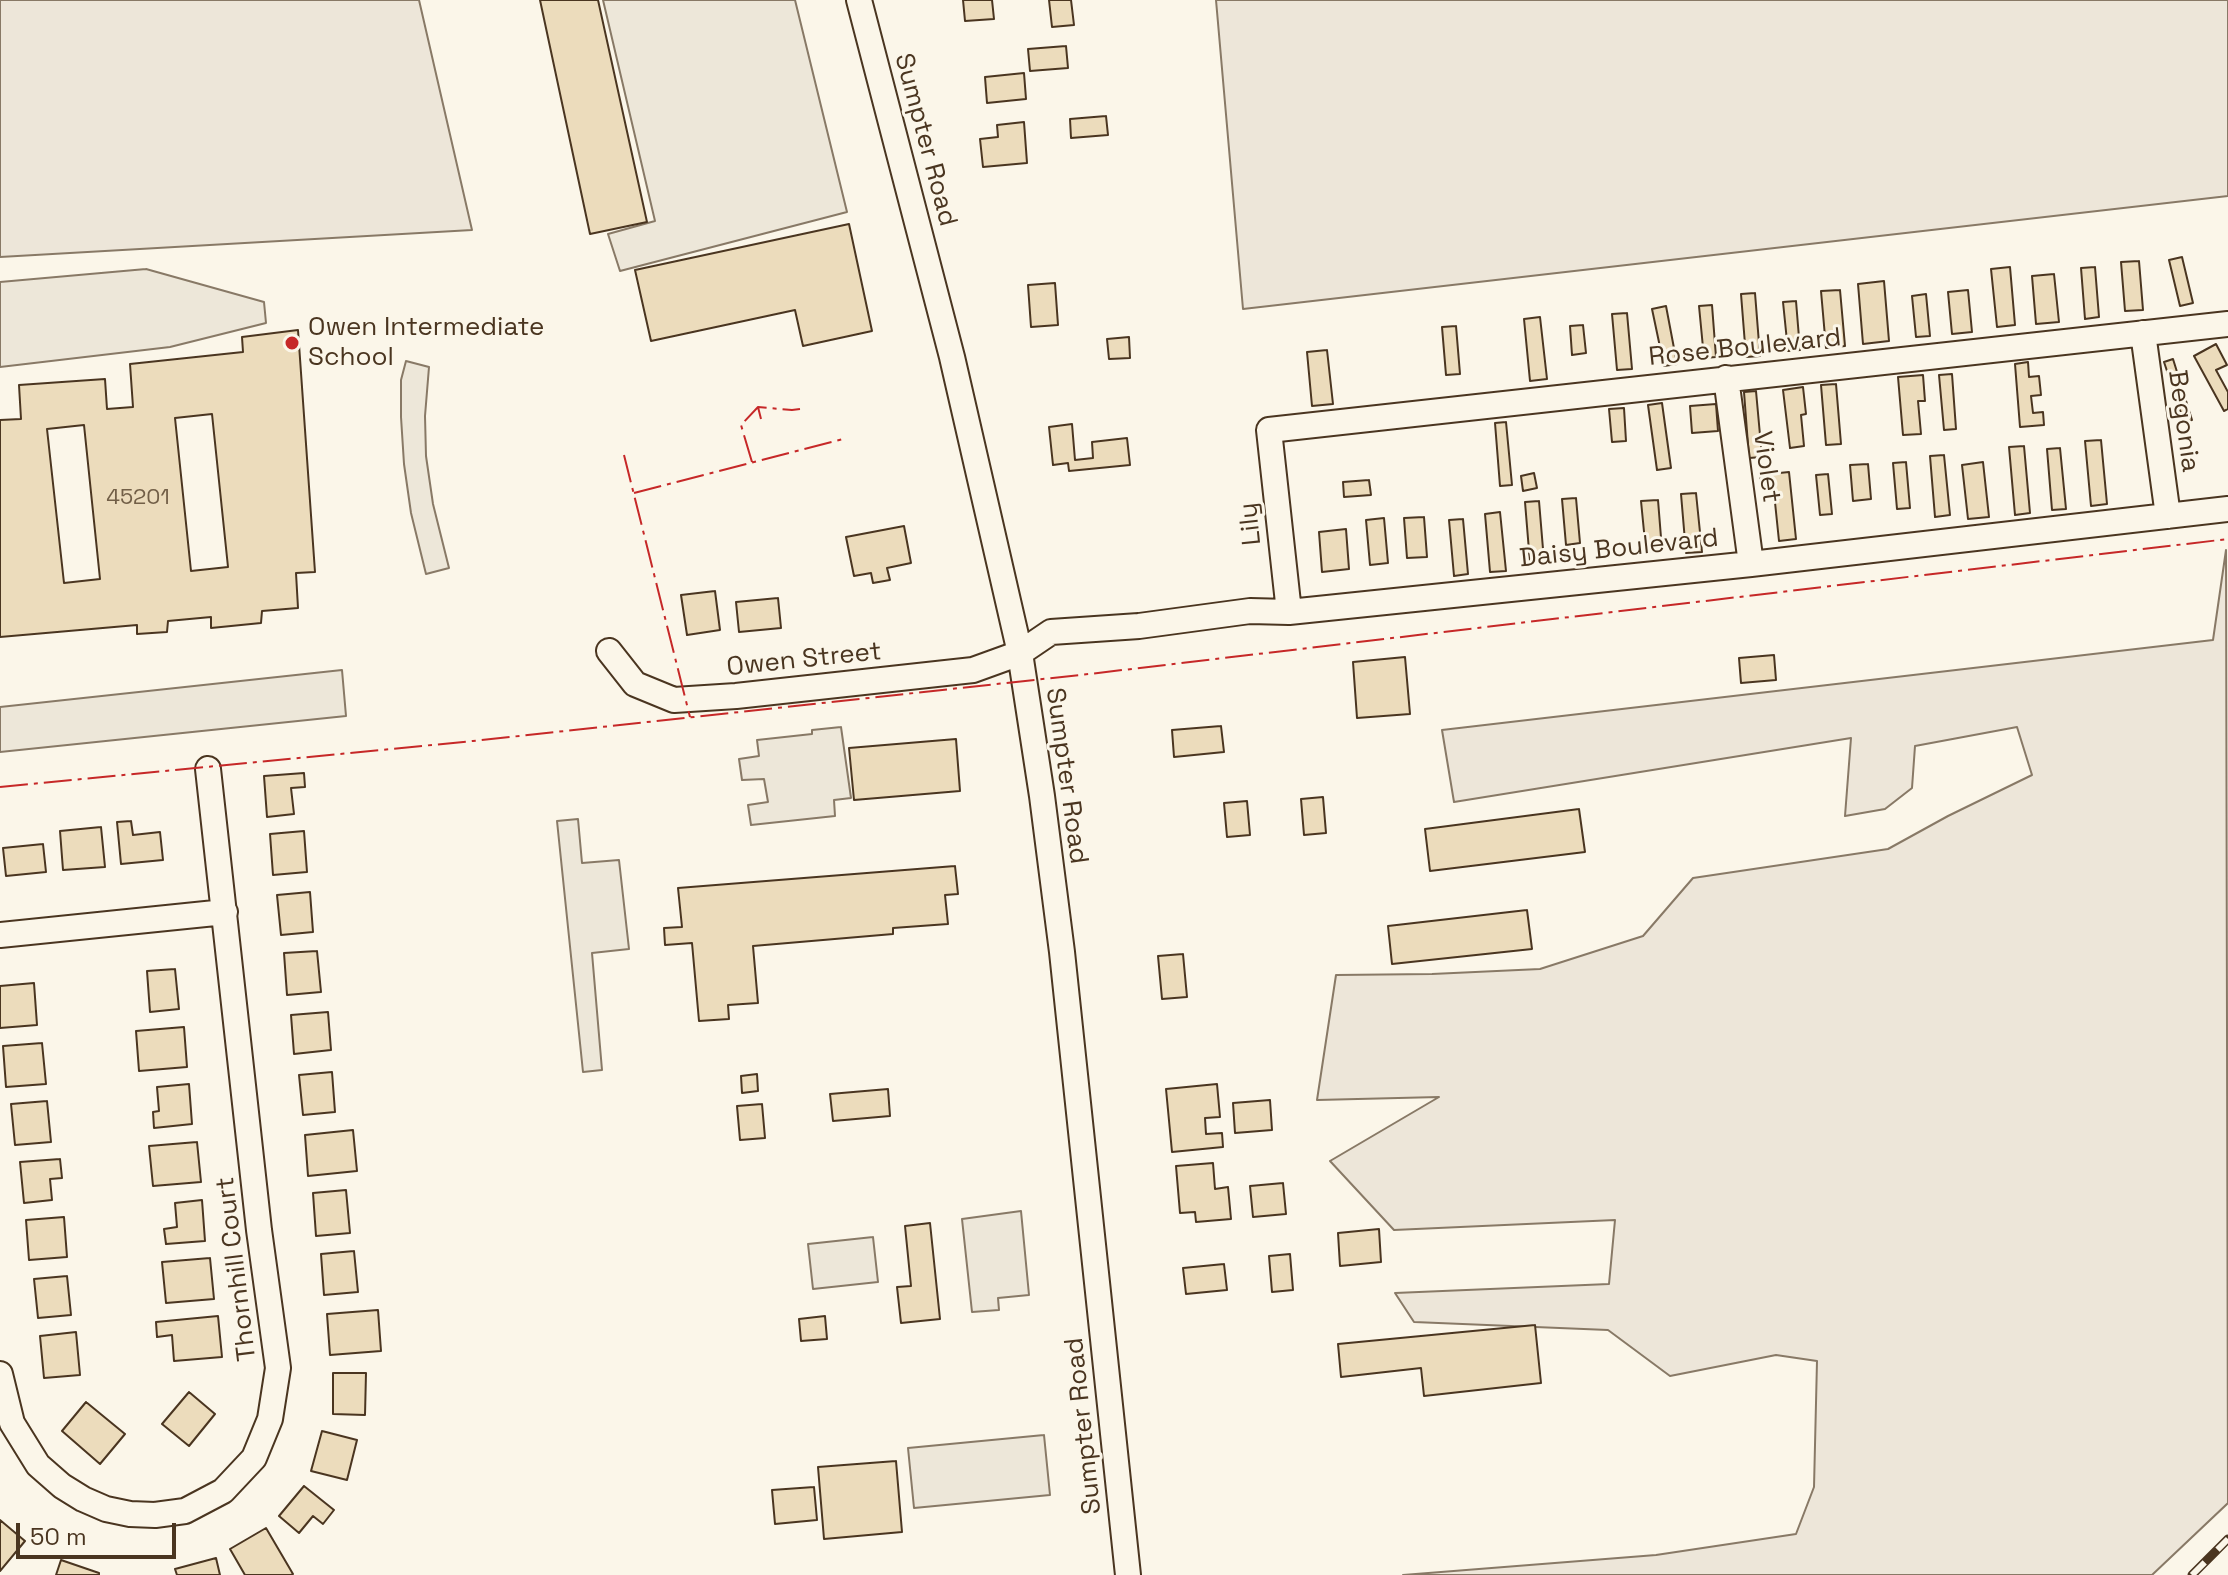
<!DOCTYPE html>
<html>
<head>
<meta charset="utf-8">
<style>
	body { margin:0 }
	#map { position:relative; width:2228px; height:1575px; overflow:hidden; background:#fbf6e9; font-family:"Space Grotesk",sans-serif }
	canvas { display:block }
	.scale { position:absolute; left:16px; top:1523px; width:160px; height:36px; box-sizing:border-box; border:4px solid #4a3520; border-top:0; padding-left:10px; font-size:24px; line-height:28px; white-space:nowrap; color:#4a3520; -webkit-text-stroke:6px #fbf6e9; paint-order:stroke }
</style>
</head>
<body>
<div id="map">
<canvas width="2228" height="1575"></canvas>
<div class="scale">50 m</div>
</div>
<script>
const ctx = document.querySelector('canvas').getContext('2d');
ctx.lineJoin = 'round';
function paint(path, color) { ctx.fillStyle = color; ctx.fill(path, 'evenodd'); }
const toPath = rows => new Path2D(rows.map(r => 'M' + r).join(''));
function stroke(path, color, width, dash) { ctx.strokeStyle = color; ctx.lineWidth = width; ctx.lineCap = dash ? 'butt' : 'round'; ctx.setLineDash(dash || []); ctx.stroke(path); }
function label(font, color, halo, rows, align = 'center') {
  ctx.font = font + ' "Space Grotesk",sans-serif'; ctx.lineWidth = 6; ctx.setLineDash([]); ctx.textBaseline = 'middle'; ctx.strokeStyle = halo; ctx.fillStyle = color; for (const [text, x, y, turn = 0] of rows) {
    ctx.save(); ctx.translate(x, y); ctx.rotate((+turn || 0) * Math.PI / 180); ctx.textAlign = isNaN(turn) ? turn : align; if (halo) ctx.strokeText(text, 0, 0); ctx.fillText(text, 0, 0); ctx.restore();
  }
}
const green = toPath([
	[0,0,419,0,472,230,0,257,0,0],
	[1216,0,2228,0,2228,196,1243,309,1216,0],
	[2226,550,2228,1503,2152,1575,1403,1575,1656,1555,1796,1534,1814,1487,1817,1361,1776,1355,1670,1376,1608,1330,1414,1322,1395,1293,1609,1284,1615,1220,1394,1230,1330,1161,1439,1097,1317,1100,1336,975,1432,974,1540,969,1643,936,1693,878,1888,849,1948,816,2032,775,2017,727,1915,746,1912,788,1885,809,1845,816,1851,738,1454,802,1442,730,2213,640,2226,550]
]);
const parking = toPath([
	[603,0,795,0,847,212,620,271,608,234,655,221,603,0],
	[146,269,264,302,266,323,170,347,0,367,0,282,146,269],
	[406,361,429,367,425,416,426,456,433,504,449,568,426,574,411,513,404,464,401,417,401,380,406,361],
	[342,670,346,716,0,752,0,707,342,670],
	[841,727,851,798,834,800,835,816,751,825,748,805,768,802,764,779,742,780,739,759,759,756,757,740,812,734,812,730,841,727],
	[578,819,582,863,619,860,629,949,592,953,602,1070,583,1072,557,821,578,819],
	[1021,1211,1029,1295,998,1298,999,1310,972,1312,962,1219,1021,1211],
	[873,1237,878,1282,813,1289,808,1244,873,1237],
	[1044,1435,1050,1495,914,1508,908,1448,1044,1435]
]);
const building = toPath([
	[540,0,598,0,647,222,590,234,540,0],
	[963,0,992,0,994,19,965,21,963,0],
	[1049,0,1071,0,1074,25,1052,27,1049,0],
	[1066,46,1068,68,1030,71,1028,49,1066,46],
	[1024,73,1026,99,987,103,985,77,1024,73],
	[1106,116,1108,135,1071,138,1070,119,1106,116],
	[1024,122,1027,163,983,167,980,139,998,137,997,125,1024,122],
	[849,224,872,331,803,346,795,310,651,341,635,270,849,224],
	[2182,257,2193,303,2180,306,2169,260,2182,257],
	[2139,261,2143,310,2125,311,2121,262,2139,261],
	[2010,267,2015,325,1997,327,1991,269,2010,267],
	[2095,267,2099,317,2085,319,2081,268,2095,267],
	[2054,274,2059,322,2036,324,2032,276,2054,274],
	[1884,281,1889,341,1863,344,1858,284,1884,281],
	[1055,283,1058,325,1031,327,1028,285,1055,283],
	[1840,290,1845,346,1826,348,1821,291,1840,290],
	[1968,290,1972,332,1952,334,1948,292,1968,290],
	[1755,293,1760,356,1746,357,1741,294,1755,293],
	[1926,294,1930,336,1916,337,1912,296,1926,294],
	[1796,301,1800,350,1788,351,1783,302,1796,301],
	[1712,305,1716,357,1704,358,1699,306,1712,305],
	[1666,306,1677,364,1664,366,1652,309,1666,306],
	[1627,313,1632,369,1617,370,1612,314,1627,313],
	[1540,317,1547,379,1530,381,1524,319,1540,317],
	[1583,325,1586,353,1572,355,1570,326,1583,325],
	[1456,326,1460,374,1446,375,1442,327,1456,326],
	[298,330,315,572,296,573,298,608,262,611,261,623,211,628,211,617,168,621,167,632,137,634,137,625,0,637,0,420,21,419,19,385,105,379,107,409,133,407,130,364,243,352,242,337,298,330],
	[212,414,228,567,191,571,175,418,212,414],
	[84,425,100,579,64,583,47,429,84,425],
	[1129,337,1130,358,1109,359,1107,339,1129,337],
	[2216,344,2227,365,2216,370,2228,392,2228,409,2224,411,2194,356,2216,344],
	[1327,350,1333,404,1312,406,1307,352,1327,350],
	[2173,359,2192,420,2184,422,2164,362,2173,359],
	[2028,362,2029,377,2039,376,2041,395,2031,396,2033,413,2043,412,2044,425,2020,427,2015,364,2028,362],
	[1952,374,1956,429,1944,430,1939,375,1952,374],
	[1923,375,1925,401,1918,401,1921,434,1903,435,1898,377,1923,375],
	[1836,384,1841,444,1826,445,1821,385,1836,384],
	[1803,387,1806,414,1801,415,1804,446,1790,448,1783,390,1803,387],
	[1756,391,1762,457,1749,458,1744,392,1756,391],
	[1662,403,1671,468,1657,470,1648,405,1662,403],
	[1716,404,1718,431,1692,433,1690,406,1716,404],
	[1624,408,1626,441,1612,442,1609,409,1624,408],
	[1506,422,1512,485,1500,486,1495,423,1506,422],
	[1072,424,1075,460,1093,458,1092,442,1127,438,1130,465,1069,471,1068,463,1053,465,1049,427,1072,424],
	[2101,440,2107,504,2091,506,2085,441,2101,440],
	[2024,446,2030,513,2015,515,2009,447,2024,446],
	[2060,448,2066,509,2052,510,2047,449,2060,448],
	[1944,455,1950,515,1935,517,1930,456,1944,455],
	[1906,462,1910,508,1897,509,1893,463,1906,462],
	[1983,462,1989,517,1968,519,1962,465,1983,462],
	[1868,464,1871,499,1853,501,1850,465,1868,464],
	[1789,472,1796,539,1779,541,1773,483,1761,484,1760,475,1789,472],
	[1534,473,1537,488,1523,491,1521,476,1534,473],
	[1828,474,1832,514,1820,515,1816,475,1828,474],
	[1369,480,1371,495,1344,497,1343,482,1369,480],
	[1696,493,1702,552,1686,553,1681,494,1696,493],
	[1576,498,1580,543,1566,545,1562,499,1576,498],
	[1658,500,1662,550,1646,552,1641,501,1658,500],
	[1539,501,1544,561,1530,563,1525,502,1539,501],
	[1500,512,1506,571,1490,572,1485,514,1500,512],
	[1424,517,1427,557,1407,558,1404,518,1424,517],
	[1384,518,1388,563,1370,565,1366,520,1384,518],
	[1463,519,1468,574,1454,576,1449,520,1463,519],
	[904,526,911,563,887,568,890,580,873,583,871,573,854,576,846,537,904,526],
	[1346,529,1349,569,1322,572,1319,532,1346,529],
	[715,591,720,630,687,635,681,595,715,591],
	[778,598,781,628,739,632,736,602,778,598],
	[1774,655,1776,680,1741,683,1739,658,1774,655],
	[1405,657,1410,714,1357,718,1353,662,1405,657],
	[1221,726,1224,752,1174,757,1172,730,1221,726],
	[956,739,960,791,854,800,849,748,956,739],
	[304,773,305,787,291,788,294,814,267,817,264,776,304,773],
	[1323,797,1326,833,1304,835,1301,799,1323,797],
	[1247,801,1250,835,1227,837,1224,803,1247,801],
	[1579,809,1585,852,1430,871,1425,829,1579,809],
	[131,821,133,835,160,832,163,860,121,864,117,822,131,821],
	[101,827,105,867,63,870,60,831,101,827],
	[304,831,307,872,273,875,270,834,304,831],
	[43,844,46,872,6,876,3,848,43,844],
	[955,866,958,894,945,895,948,924,893,928,893,934,753,946,758,1003,728,1005,729,1019,699,1021,692,943,665,945,664,928,682,927,678,888,955,866],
	[310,892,313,932,281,935,277,895,310,892],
	[1527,910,1532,949,1392,964,1388,926,1527,910],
	[317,951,321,992,287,995,284,953,317,951],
	[1183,954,1187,997,1162,999,1158,956,1183,954],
	[175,969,179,1009,150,1012,147,971,175,969],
	[34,983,37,1025,0,1028,0,986,34,983],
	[328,1012,331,1050,294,1054,291,1015,328,1012],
	[184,1027,187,1067,139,1071,136,1031,184,1027],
	[42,1043,46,1084,6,1087,3,1046,42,1043],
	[332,1072,335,1112,303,1115,299,1075,332,1072],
	[757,1074,758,1091,742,1093,741,1076,757,1074],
	[189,1084,192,1124,154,1128,153,1112,159,1111,157,1087,189,1084],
	[1217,1084,1220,1117,1205,1118,1206,1134,1222,1133,1223,1147,1172,1152,1166,1089,1217,1084],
	[888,1089,890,1116,833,1121,830,1094,888,1089],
	[1270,1100,1272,1130,1235,1133,1233,1103,1270,1100],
	[47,1101,51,1142,15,1145,11,1104,47,1101],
	[762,1104,765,1138,740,1140,737,1106,762,1104],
	[353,1130,357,1171,308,1176,305,1135,353,1130],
	[197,1142,201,1182,153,1186,149,1146,197,1142],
	[60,1159,62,1178,50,1179,52,1200,24,1203,20,1162,60,1159],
	[1213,1163,1215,1189,1228,1187,1231,1219,1196,1222,1195,1212,1180,1213,1176,1166,1213,1163],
	[1283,1183,1286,1214,1253,1217,1250,1186,1283,1183],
	[346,1190,350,1233,316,1236,313,1193,346,1190],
	[202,1200,205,1241,166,1244,164,1229,177,1227,175,1203,202,1200],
	[64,1217,67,1257,29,1260,26,1220,64,1217],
	[930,1223,940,1319,901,1323,897,1287,911,1286,905,1226,930,1223],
	[1379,1229,1381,1262,1340,1266,1338,1233,1379,1229],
	[354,1251,358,1292,324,1295,321,1254,354,1251],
	[1290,1254,1293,1290,1272,1292,1269,1256,1290,1254],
	[210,1258,214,1299,166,1303,162,1262,210,1258],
	[1224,1264,1227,1290,1186,1294,1183,1268,1224,1264],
	[67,1276,71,1315,38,1318,34,1279,67,1276],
	[378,1310,381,1351,330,1355,327,1314,378,1310],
	[218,1316,222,1357,174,1361,172,1335,157,1337,156,1322,218,1316],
	[825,1316,827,1339,801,1341,799,1319,825,1316],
	[1535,1325,1541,1383,1424,1396,1421,1368,1341,1377,1338,1344,1535,1325],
	[76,1332,80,1375,44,1378,40,1336,76,1332],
	[333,1373,366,1373,365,1415,333,1414,333,1373],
	[189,1392,215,1414,189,1446,162,1424,189,1392],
	[86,1402,125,1434,100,1464,62,1431,86,1402],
	[322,1431,357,1440,347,1480,311,1471,322,1431],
	[896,1461,902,1532,824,1539,818,1467,896,1461],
	[304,1486,334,1510,323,1524,313,1516,299,1533,279,1516,304,1486],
	[814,1487,817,1520,775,1524,772,1490,814,1487],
	[0,1520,25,1541,0,1571,0,1520],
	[266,1528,293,1574,291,1575,245,1575,230,1549,266,1528],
	[216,1558,220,1575,177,1575,175,1569,216,1558],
	[61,1560,99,1573,99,1575,56,1575,61,1560]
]);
const minor = toPath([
	[859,0,952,357,1020,653,1042,796,1062,952,1128,1575],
	[2143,333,2168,516],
	[1726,378,1751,564],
	[1289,612,1269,430,2228,324],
	[609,651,635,684,674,700,736,696,973,670,1020,653,1051,632,1139,626,1250,611,1289,612,1751,564,2228,509],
	[0,935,225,912],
	[0,1374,12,1423,38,1465,62,1486,83,1499,106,1509,130,1514,155,1515,185,1511,223,1491,254,1458,270,1419,278,1368,259,1230,208,769]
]);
const rail = toPath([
	[2192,1575,2228,1539]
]);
const power = toPath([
	[758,407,761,419],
	[624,455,690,717],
	[752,462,741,425,758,407,792,410,800,409],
	[634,493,847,438],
	[0,787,473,741,1089,674,2228,539]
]);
const markers = [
	[292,343,8,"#c62828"]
];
const numberNames = [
	["45201",138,498]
];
const streetNames = [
	["Sumpter Road",925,140,75],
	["Rose Boulevard",1745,348,-6],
	["Begonia",2183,421,82],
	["Violet",1766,467,82],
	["Lily",1251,524,-96],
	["Daisy Boulevard",1619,549,-6],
	["Owen Street",804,660,-6],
	["Sumpter Road",1066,776,82],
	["Thornhill Court",237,1269,-97],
	["Sumpter Road",1084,1426,-96]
];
const poiNames = [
	["Owen Intermediate",308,328],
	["School",308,358]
];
paint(green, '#ede6d9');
stroke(green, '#887966', 2);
paint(parking, '#ede7d9');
stroke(parking, '#887966', 2);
paint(building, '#ecdcbc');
stroke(building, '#4a3520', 2);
stroke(minor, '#4a3520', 28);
stroke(minor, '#fbf6e9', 24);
stroke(rail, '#4a3520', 9);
stroke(rail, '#fbf6e9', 6, [18]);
stroke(power, '#c62828', 2, [28, 6, 4, 6]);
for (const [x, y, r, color] of markers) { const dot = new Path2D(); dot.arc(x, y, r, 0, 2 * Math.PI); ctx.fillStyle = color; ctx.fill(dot); stroke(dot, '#fbf6e9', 3); }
label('22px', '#725f47', null, numberNames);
label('26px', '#4a3520', '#fbf6e9', streetNames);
label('26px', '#4a3520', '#fbf6e9', poiNames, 'left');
</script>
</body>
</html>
